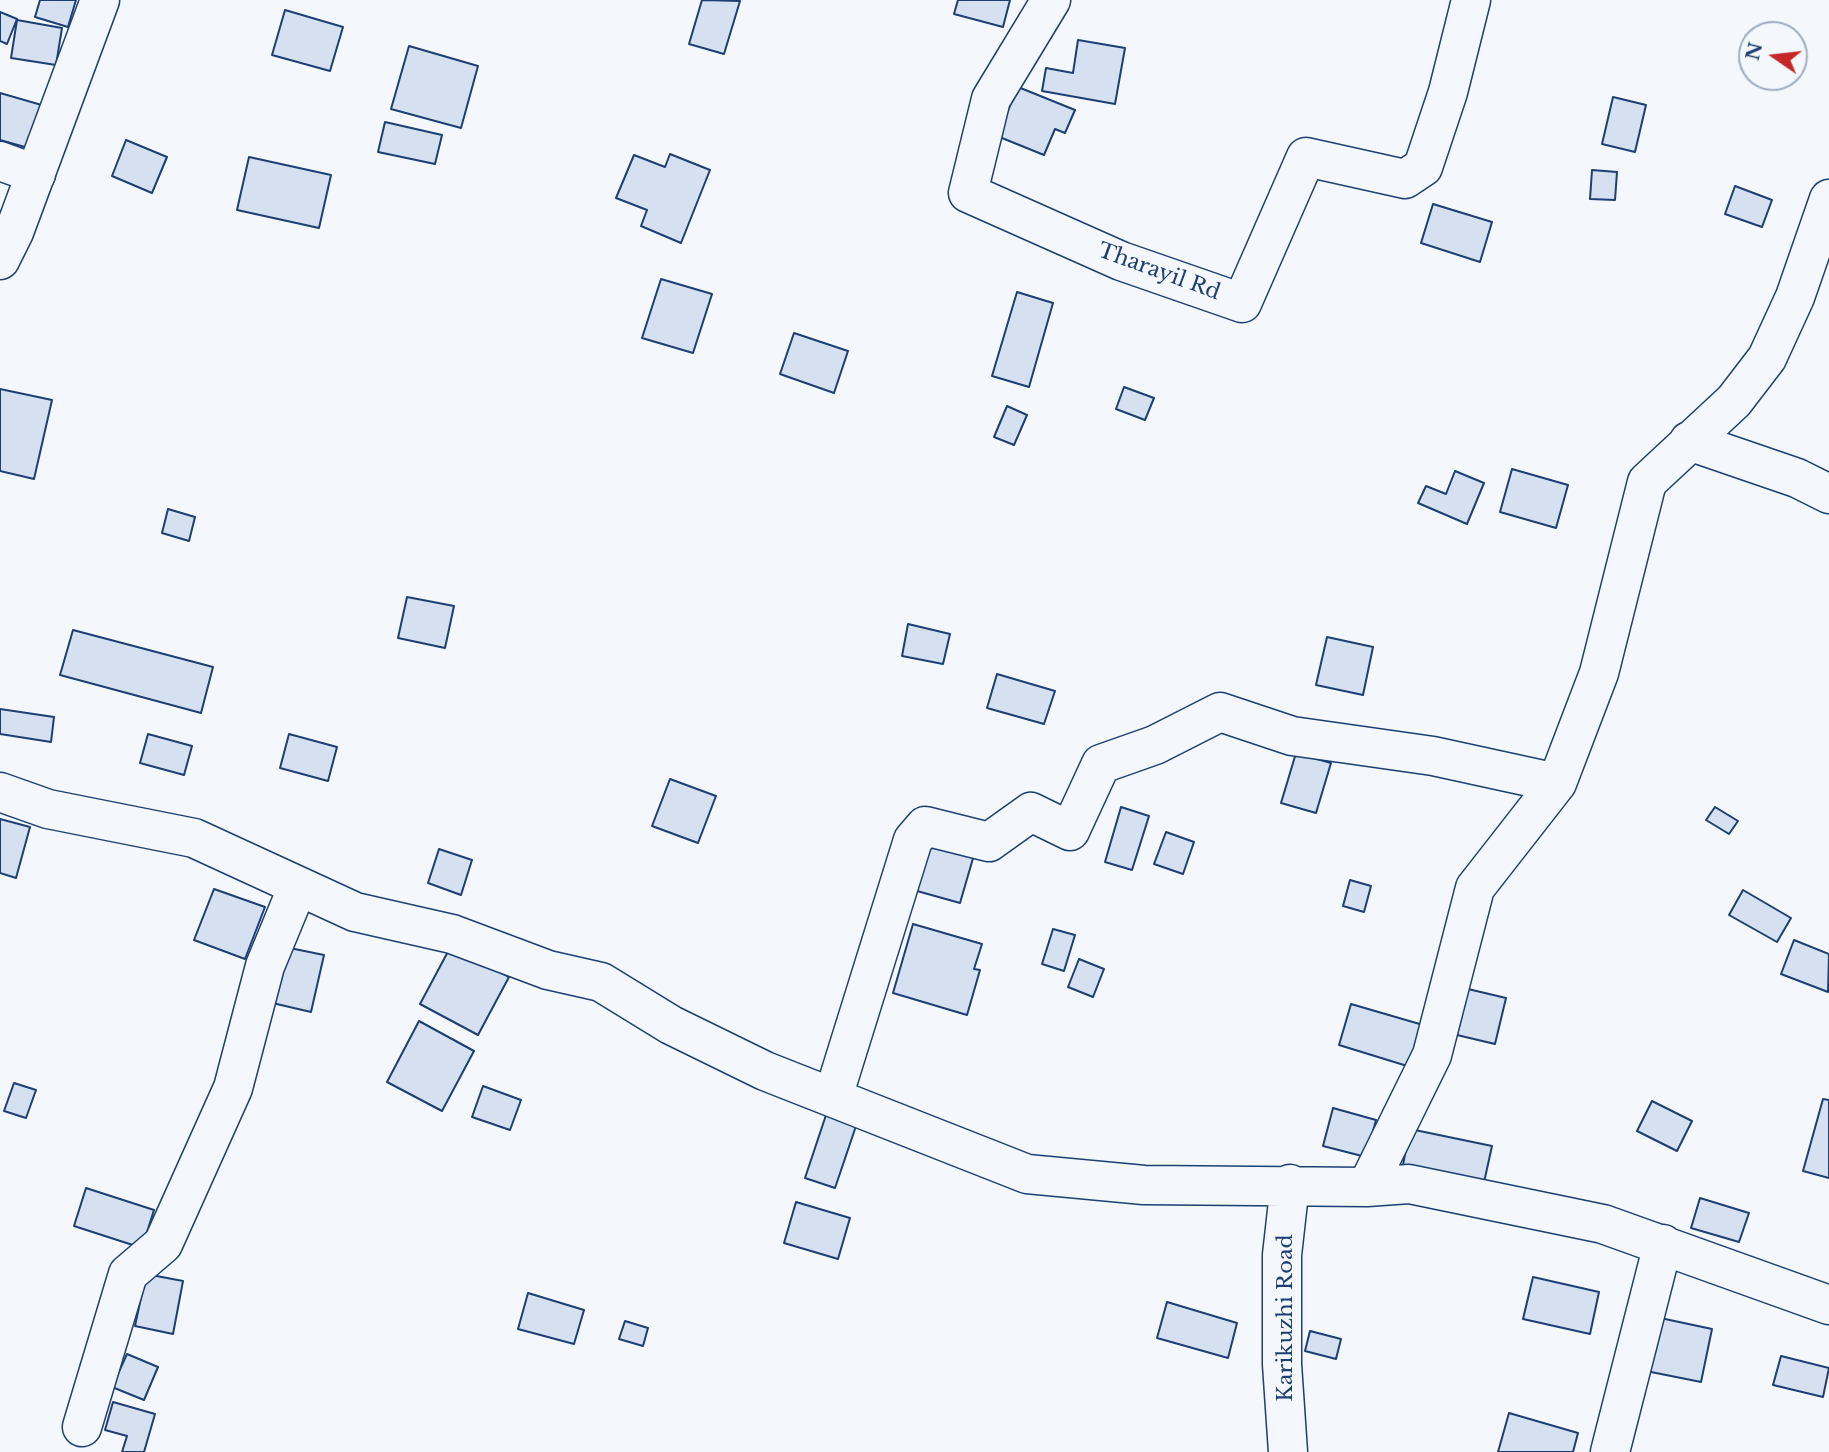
<!DOCTYPE html>
<html>
<head>
<meta charset="utf-8">
<style>
	body { margin:0 }
	#map { position:relative; width:1829px; height:1452px; overflow:hidden; background:#f4f7fb; font-family:"Libre Baskerville",serif }
	canvas { display:block }
	.north { position:absolute; left:1738px; top:21px; width:70px; height:70px; box-sizing:border-box; background:#f4f7fb; border:2px solid #9eadc5; border-radius:50%; rotate:284deg; font-size:19px; font-weight:700; line-height:28px; text-align:center; color:#1d3f73 }
	.north::after { content:''; display:block; margin:auto; width:24px; height:32px; background:#c62828; clip-path:polygon(50% 0,100% 100%,50% 72%,0 100%) }
</style>
</head>
<body>
<div id="map">
<canvas width="1829" height="1452"></canvas>
<div class="north">N</div>
</div>
<script>
const ctx = document.querySelector('canvas').getContext('2d');
ctx.lineJoin = 'round';
function paint(path, color) { ctx.fillStyle = color; ctx.fill(path, 'evenodd'); }
const toPath = rows => new Path2D(rows.map(r => 'M' + r).join(''));
function stroke(path, color, width, dash) { ctx.strokeStyle = color; ctx.lineWidth = width; ctx.lineCap = dash ? 'butt' : 'round'; ctx.setLineDash(dash || []); ctx.stroke(path); }
function label(font, color, halo, rows, align = 'center') {
  ctx.font = font + ' "Libre Baskerville",serif'; ctx.lineWidth = 5; ctx.setLineDash([]); ctx.textBaseline = 'middle'; ctx.strokeStyle = halo; ctx.fillStyle = color; for (const [text, x, y, turn = 0] of rows) {
    ctx.save(); ctx.translate(x, y); ctx.rotate((+turn || 0) * Math.PI / 180); ctx.textAlign = isNaN(turn) ? turn : align; if (halo) ctx.strokeText(text, 0, 0); ctx.fillText(text, 0, 0); ctx.restore();
  }
}
const building = toPath([
	[40,0,76,0,68,27,35,17,40,0],
	[702,0,740,1,724,54,689,44,702,0],
	[958,0,1010,0,1003,27,954,14,958,0],
	[285,10,343,27,330,71,272,55,285,10],
	[0,12,17,19,7,44,0,41,0,12],
	[17,20,62,28,56,65,11,58,17,20],
	[1078,40,1125,48,1115,104,1042,91,1046,68,1073,73,1078,40],
	[409,46,478,66,461,128,391,109,409,46],
	[1018,87,1075,110,1065,133,1055,129,1044,155,997,136,1018,87],
	[0,93,52,108,39,151,0,140,0,93],
	[1613,97,1646,105,1635,152,1602,144,1613,97],
	[385,122,442,135,435,164,378,152,385,122],
	[126,140,167,157,152,193,112,176,126,140],
	[670,154,710,170,681,243,641,226,647,210,616,198,634,155,665,167,670,154],
	[249,157,331,175,319,228,237,210,249,157],
	[1592,170,1617,172,1615,200,1590,199,1592,170],
	[1735,186,1772,200,1762,227,1725,214,1735,186],
	[1433,204,1492,222,1480,262,1421,243,1433,204],
	[661,279,712,294,693,353,642,338,661,279],
	[1017,292,1053,303,1029,387,992,376,1017,292],
	[794,333,848,351,834,393,780,374,794,333],
	[1124,387,1154,398,1145,420,1116,409,1124,387],
	[0,389,52,400,34,479,0,471,0,389],
	[1007,406,1027,415,1014,445,994,437,1007,406],
	[1512,469,1568,485,1556,528,1500,512,1512,469],
	[1455,471,1484,483,1467,524,1418,503,1426,486,1446,494,1455,471],
	[168,509,195,517,189,541,162,533,168,509],
	[407,597,454,606,445,648,398,638,407,597],
	[908,624,950,634,943,664,902,656,908,624],
	[73,630,213,667,201,713,60,675,73,630],
	[1327,637,1373,647,1363,695,1316,685,1327,637],
	[997,674,1055,691,1044,724,987,708,997,674],
	[0,709,54,717,51,742,0,734,0,709],
	[148,734,192,746,184,775,140,763,148,734],
	[289,734,337,747,328,781,280,768,289,734],
	[1296,753,1331,763,1316,813,1281,803,1296,753],
	[670,779,716,796,698,843,652,826,670,779],
	[1121,807,1149,816,1132,870,1105,862,1121,807],
	[1715,807,1738,821,1729,834,1706,820,1715,807],
	[0,819,30,827,16,878,0,873,0,819],
	[1166,832,1194,842,1183,874,1154,864,1166,832],
	[932,835,976,848,960,903,917,891,932,835],
	[439,849,472,860,461,895,428,883,439,849],
	[1350,880,1371,886,1364,912,1343,906,1350,880],
	[214,889,265,907,245,959,194,940,214,889],
	[1743,890,1791,918,1777,942,1729,915,1743,890],
	[913,924,982,944,974,969,980,970,967,1015,893,993,913,924],
	[1053,929,1075,935,1064,971,1042,964,1053,929],
	[1794,940,1829,954,1828,992,1781,974,1794,940],
	[280,946,324,955,311,1012,268,1002,280,946],
	[451,946,509,977,478,1035,420,1004,451,946],
	[1079,959,1104,969,1093,997,1068,987,1079,959],
	[1468,989,1506,998,1495,1044,1457,1035,1468,989],
	[1351,1004,1430,1027,1417,1069,1339,1045,1351,1004],
	[419,1021,474,1051,442,1111,387,1082,419,1021],
	[14,1083,36,1090,26,1118,4,1111,14,1083],
	[483,1086,521,1100,510,1130,472,1117,483,1086],
	[1823,1099,1829,1100,1829,1178,1803,1171,1823,1099],
	[1652,1101,1692,1121,1677,1151,1637,1131,1652,1101],
	[1333,1108,1376,1120,1366,1157,1323,1146,1333,1108],
	[826,1115,856,1126,835,1188,805,1178,826,1115],
	[1410,1129,1492,1146,1483,1187,1402,1170,1410,1129],
	[86,1188,154,1210,142,1248,74,1226,86,1188],
	[1700,1198,1749,1213,1739,1242,1691,1228,1700,1198],
	[796,1202,850,1218,838,1259,784,1243,796,1202],
	[146,1274,183,1281,173,1334,135,1326,146,1274],
	[1533,1277,1599,1292,1590,1334,1523,1319,1533,1277],
	[528,1293,584,1310,574,1344,518,1329,528,1293],
	[1167,1302,1237,1323,1228,1358,1157,1338,1167,1302],
	[1651,1316,1712,1329,1701,1382,1641,1370,1651,1316],
	[625,1321,648,1328,643,1346,619,1339,625,1321],
	[1310,1331,1341,1339,1336,1359,1305,1351,1310,1331],
	[127,1354,158,1367,144,1400,112,1387,127,1354],
	[1781,1356,1829,1368,1823,1397,1773,1385,1781,1356],
	[113,1402,155,1414,144,1452,122,1452,127,1436,105,1430,113,1402],
	[1509,1413,1578,1433,1573,1452,1498,1452,1509,1413]
]);
const minor = toPath([
	[1051,0,991,99,968,193,1121,261,1242,303,1306,157,1405,179,1423,167,1448,92,1471,0],
	[0,161,36,174],
	[1689,441,1797,478,1829,494],
	[0,792,48,809,194,838,355,912,452,934,548,970,601,982,671,1025,765,1071,1027,1174,1144,1185,1367,1187,1409,1184,1603,1224,1829,1305],
	[833,1097,913,840,925,826,989,842,1031,812,1070,831,1101,764,1155,745,1220,712,1292,736,1433,756,1557,783],
	[1367,1187,1432,1055,1475,888,1557,783,1599,673,1647,482,1734,401,1767,358,1795,297,1829,199],
	[82,1427,128,1274,163,1244,233,1088,265,966,298,886],
	[1288,1452,1282,1364,1282,1255,1290,1184],
	[1610,1452,1663,1244]
]);
const major = toPath([
	[0,260,14,232,100,0]
]);
const streetNames = [
	["Tharayil Rd",1159,272,20],
	["Karikuzhi Road",1286,1318,-90]
];
paint(building, '#d5e0f0');
stroke(building, '#1d3f73', 2);
stroke(minor, '#1d3f73', 41);
stroke(major, '#1d3f73', 41);
stroke(minor, '#f4f7fb', 38);
stroke(major, '#f4f7fb', 38);
label('21px', '#1d3f73', '#f4f7fb', streetNames);
</script>
</body>
</html>
